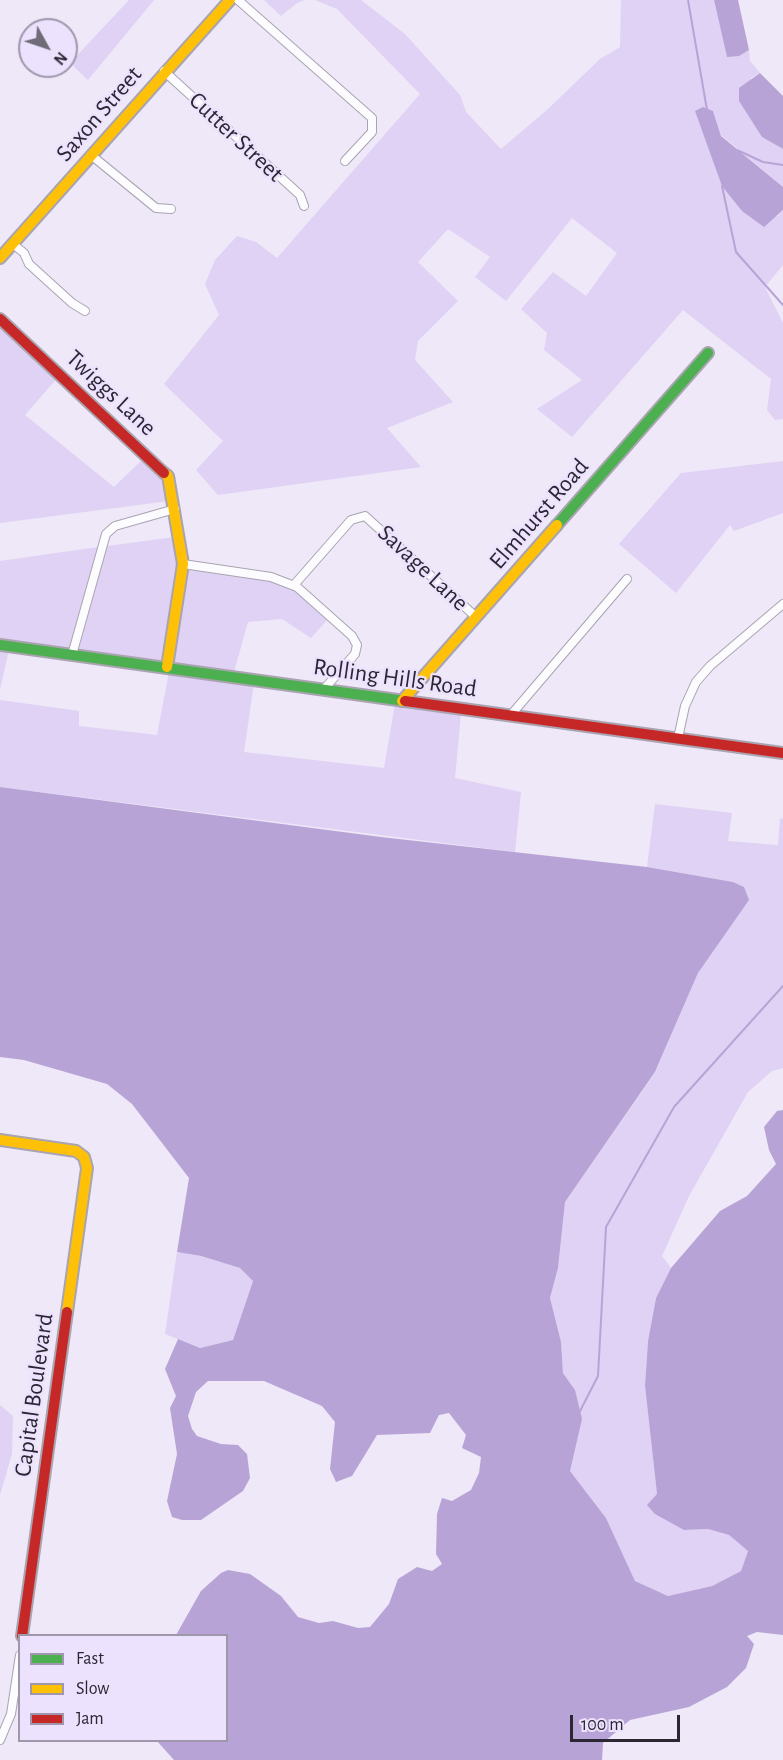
<!DOCTYPE html>
<html>
<head>
<meta charset="utf-8">
<style>
	body { margin:0 }
	#map { position:relative; width:783px; height:1760px; overflow:hidden; background:#eee8f8; font-family:"Alegreya Sans",sans-serif }
	canvas { display:block }
	.legend { position:absolute; left:18px; top:1634px; width:210px; height:108px; box-sizing:border-box; background:#ede2fe; border:2px solid #9f97ac; margin:0; padding:8px 10px; list-style:none; font-size:18px; color:#2b2732 }
	.legend li { display:flex; align-items:center; gap:12px; height:30px }
	.legend b { width:30px; border:2px solid #9f97ac }
	.north { position:absolute; left:18px; top:18px; width:60px; height:60px; box-sizing:border-box; background:#ede2fe; border:2px solid #9f97ac; border-radius:50%; rotate:130deg; font-size:16px; font-weight:700; line-height:24px; text-align:center; color:#2b2732 }
	.north::after { content:''; display:block; margin:auto; width:21px; height:27px; background:#6f6b77; clip-path:polygon(50% 0,100% 100%,50% 72%,0 100%) }
	.scale { position:absolute; left:570px; top:1715px; width:110px; height:27px; box-sizing:border-box; border:3px solid #2b2732; border-top:0; padding-left:8px; font-size:18px; line-height:21px; white-space:nowrap; color:#2b2732; -webkit-text-stroke:4px #ede2fe; paint-order:stroke }
</style>
</head>
<body>
<div id="map">
<canvas width="783" height="1760"></canvas>
<ul class="legend">
<li><b style="height:8px;background:#4caf50"></b>Fast</li>
<li><b style="height:8px;background:#ffc107"></b>Slow</li>
<li><b style="height:8px;background:#c62828"></b>Jam</li>
</ul>
<div class="north">N</div>
<div class="scale">100 m</div>
</div>
<script>
const ctx = document.querySelector('canvas').getContext('2d');
ctx.lineJoin = 'round';
function paint(path, color) { ctx.fillStyle = color; ctx.fill(path, 'evenodd'); }
const toPath = rows => new Path2D(rows.map(r => 'M' + r).join(''));
function stroke(path, color, width, dash) { ctx.strokeStyle = color; ctx.lineWidth = width; ctx.lineCap = dash ? 'butt' : 'round'; ctx.setLineDash(dash || []); ctx.stroke(path); }
function label(font, color, halo, rows, align = 'center') {
  ctx.font = font + ' "Alegreya Sans",sans-serif'; ctx.lineWidth = 4.5; ctx.setLineDash([]); ctx.textBaseline = 'middle'; ctx.strokeStyle = halo; ctx.fillStyle = color; for (const [text, x, y, turn = 0] of rows) {
    ctx.save(); ctx.translate(x, y); ctx.rotate((+turn || 0) * Math.PI / 180); ctx.textAlign = isNaN(turn) ? turn : align; if (halo) ctx.strokeText(text, 0, 0); ctx.fillText(text, 0, 0); ctx.restore();
  }
}
const green = toPath([
	[129,0,154,0,88,80,70,63],
	[264,0,305,0,297,3,281,16],
	[315,0,361,0,405,34,460,95,466,112,501,149,548,109,600,59,620,47,621,0,714,0,727,56,739,56,749,50,750,61,760,73,751,78,762,137,783,149,783,187,721,135,713,111,695,111,777,217,783,210,783,265,765,287,783,323,783,419,775,420,767,410,771,379,683,310,572,437,537,409,582,380,544,350,547,333,521,309,553,272,586,296,617,253,572,218,506,301,475,277,490,257,448,229,418,262,458,301,418,341,415,360,453,402,387,428,421,467,218,495,196,470,223,441,164,384,219,315,205,284,215,260,237,236,256,242,277,258,420,94,337,9],
	[0,324,58,377,25,415,114,487,145,457,164,477,169,501,0,523],
	[783,461,783,513,734,531,730,525,676,593,619,544,681,473],
	[175,537,179,563,163,663,78,652,107,546],
	[98,547,69,650,0,641,0,561],
	[186,568,271,580,294,590,328,619,311,638,282,619,248,622,234,672,171,664],
	[0,649,9,650,0,689],
	[169,672,254,683,244,752,384,768,395,704,461,713,455,778,521,792,515,852,0,787,0,700,79,711,79,726,157,735],
	[655,804,732,813,728,841,778,845,780,818,783,819,783,1068,772,1071,748,1092,689,1196,662,1256,671,1268,656,1298,648,1341,645,1386,657,1494,684,1530,708,1529,729,1535,748,1551,741,1571,712,1586,668,1596,635,1581,606,1518,570,1471,575,1390,563,1373,561,1342,550,1298,558,1268,565,1202,655,1073,698,973,748,900,733,882,647,867],
	[177,1252,201,1256,240,1268,253,1281,233,1340,200,1348,165,1334],
	[0,1405,13,1416,12,1454,0,1495]
]);
const water = toPath([
	[714,0,738,0,749,50,739,56,727,57],
	[760,73,783,96,783,149,762,137,739,101,739,88],
	[703,107,713,111,721,136,783,187,783,210,764,227,742,211,722,186,695,111],
	[0,787,381,837,647,867,733,882,744,887,749,900,698,973,655,1072,565,1202,558,1268,550,1298,561,1342,563,1373,575,1390,582,1419,570,1471,606,1518,635,1581,668,1596,712,1586,741,1571,748,1551,729,1535,708,1529,684,1530,655,1514,647,1505,657,1494,645,1386,648,1341,656,1298,671,1268,720,1211,747,1196,776,1164,769,1150,764,1127,777,1111,783,1110,783,1635,757,1632,747,1636,754,1644,746,1668,727,1687,689,1707,630,1720,603,1743,602,1760,174,1760,157,1741,226,1740,226,1636,176,1635,201,1591,221,1573,228,1570,250,1574,281,1596,298,1617,319,1623,333,1621,358,1628,370,1627,389,1604,398,1579,417,1567,432,1571,442,1564,436,1554,437,1514,442,1498,452,1501,471,1490,479,1473,481,1457,462,1448,466,1435,449,1413,439,1415,430,1433,377,1435,352,1476,336,1482,330,1469,335,1422,322,1406,264,1381,208,1381,196,1392,188,1416,192,1429,197,1436,221,1444,238,1445,247,1454,250,1478,243,1491,201,1520,182,1520,172,1517,167,1501,177,1454,170,1408,176,1396,165,1369,178,1339,200,1348,233,1340,253,1281,240,1268,201,1256,177,1252,189,1178,132,1104,107,1084,24,1060,0,1057]
]);
const stream = toPath([
	[688,0,707,110],
	[737,150,763,162,783,165],
	[722,186,736,252,783,305],
	[579,1413,598,1376,606,1227,674,1107,783,986]
]);
const street = toPath([
	[238,0,372,118,372,132,345,161],
	[164,71,300,195,304,206],
	[91,155,156,208,171,209],
	[13,244,24,253,29,264,72,303,85,311],
	[183,564,271,577,297,587,352,636,357,645,355,654,324,689],
	[294,585,351,520,365,516,476,617],
	[72,655,106,534,115,526,175,509],
	[510,716,627,579],
	[678,738,685,706,696,682,710,666,783,604],
	[0,1740,11,1714,20,1655]
]);
const fast = toPath([
	[557,525,708,353],
	[0,645,405,701]
]);
const slow = toPath([
	[0,258,230,0],
	[164,473,168,476,183,564,167,667],
	[402,701,557,525],
	[0,1140,76,1151,84,1157,87,1168,67,1312]
]);
const jam = toPath([
	[0,319,164,473],
	[405,701,783,753],
	[22,1636,67,1312]
]);
const streetNames = [
	["Saxon Street",99,114,-49],
	["Cutter Street",236,137,43],
	["Twiggs Lane",111,393,43],
	["Elmhurst Road",539,514,-49],
	["Savage Lane",423,568,43],
	["Rolling Hills Road",395,678,8],
	["Capital Boulevard",34,1395,-82]
];
paint(green, '#dfd2f4');
paint(water, '#b8a3d6');
stroke(stream, '#b8a3d6', 2);
stroke(street, '#a9a4b0', 10);
stroke(fast, '#a9a4b0', 14);
stroke(slow, '#a9a4b0', 14);
stroke(jam, '#a9a4b0', 14);
stroke(street, '#fcfcfe', 8);
stroke(fast, '#4caf50', 10);
stroke(slow, '#ffc107', 10);
stroke(jam, '#c62828', 10);
label('24px', '#2b2732', '#ede2fe', streetNames);
</script>
</body>
</html>
